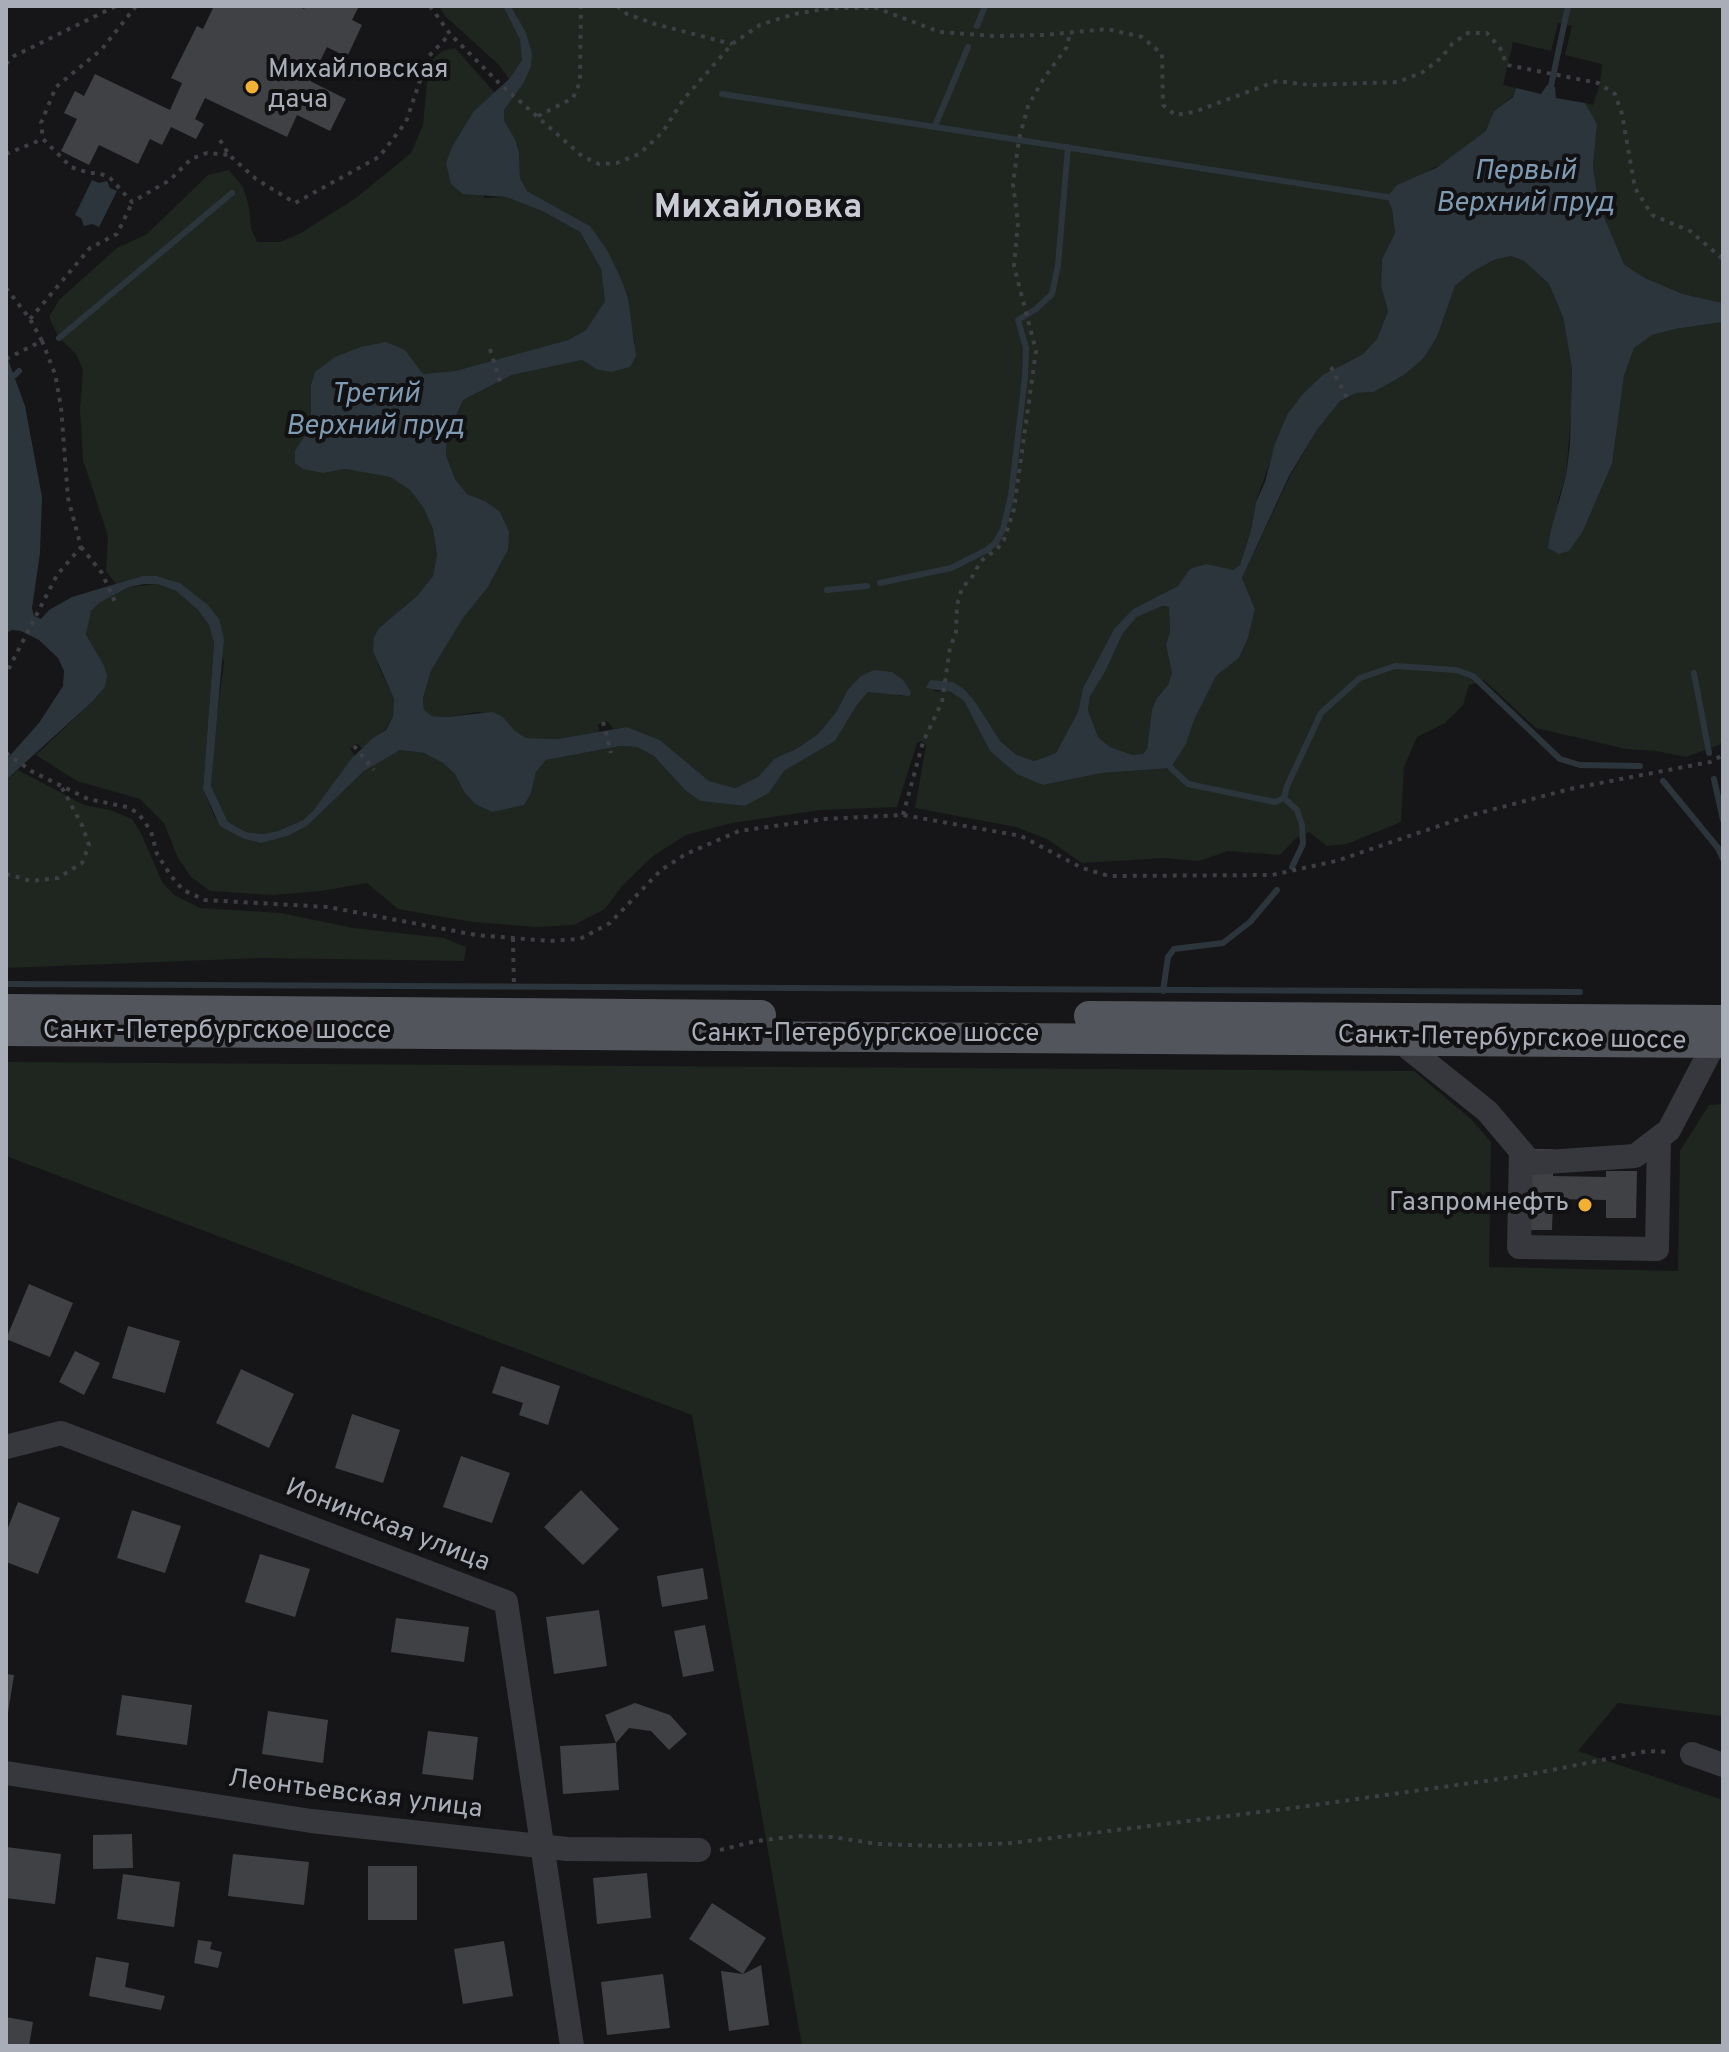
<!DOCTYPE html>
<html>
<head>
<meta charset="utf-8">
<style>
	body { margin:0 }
	#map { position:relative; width:1729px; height:2052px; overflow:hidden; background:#161618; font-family:Overpass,sans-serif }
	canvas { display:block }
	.frame { position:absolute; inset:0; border:8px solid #a8adb8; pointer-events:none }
</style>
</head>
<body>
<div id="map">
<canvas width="1729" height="2052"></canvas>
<div class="frame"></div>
</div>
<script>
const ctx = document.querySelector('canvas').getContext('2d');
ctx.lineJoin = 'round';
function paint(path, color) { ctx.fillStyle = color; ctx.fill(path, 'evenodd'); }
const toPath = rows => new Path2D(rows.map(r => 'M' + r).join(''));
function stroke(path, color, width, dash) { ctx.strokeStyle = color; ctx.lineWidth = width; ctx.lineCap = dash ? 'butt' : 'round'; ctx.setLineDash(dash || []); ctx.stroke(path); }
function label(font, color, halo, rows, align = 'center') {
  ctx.font = font + ' Overpass,sans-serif'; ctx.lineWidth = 8; ctx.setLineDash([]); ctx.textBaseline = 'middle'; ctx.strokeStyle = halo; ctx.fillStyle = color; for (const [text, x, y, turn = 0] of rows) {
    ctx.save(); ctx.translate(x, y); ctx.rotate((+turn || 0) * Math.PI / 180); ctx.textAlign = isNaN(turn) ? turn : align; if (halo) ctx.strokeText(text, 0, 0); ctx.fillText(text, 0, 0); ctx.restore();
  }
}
const green = toPath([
	[439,6,503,6,520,40,522,50,522,60,509,79,499,65,445,16],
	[511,6,1723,6,1723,303,1683,294,1643,277,1624,264,1599,205,1593,167,1597,125,1585,103,1593,105,1600,84,1602,64,1565,55,1572,26,1568,25,1558,23,1551,51,1513,42,1503,85,1516,88,1513,96,1494,111,1487,131,1455,156,1418,177,1392,209,1395,233,1382,259,1381,286,1388,311,1377,339,1363,354,1344,363,1287,415,1256,501,1251,530,1240,565,1233,570,1191,569,1178,586,1133,609,1114,629,1083,688,1078,712,1056,753,1034,761,1017,755,1001,742,974,700,963,688,953,682,933,691,951,692,964,701,990,751,1043,785,1102,773,1171,768,1186,744,1194,720,1216,676,1239,658,1248,638,1255,609,1242,578,1290,476,1317,430,1340,401,1356,393,1374,392,1404,375,1423,359,1437,337,1455,286,1472,272,1494,260,1511,256,1524,261,1549,284,1563,317,1572,368,1571,415,1566,476,1557,503,1583,531,1612,464,1624,376,1634,348,1651,335,1675,329,1723,322,1723,740,1719,745,1686,757,1656,751,1626,749,1536,728,1484,680,1469,685,1463,705,1445,723,1417,737,1404,767,1401,822,1347,844,1327,846,1309,832,1295,839,1280,855,1228,851,1199,861,1164,858,1082,863,1047,839,1016,827,915,808,926,745,921,741,917,743,897,807,820,810,732,823,686,835,653,856,622,886,605,909,574,925,537,927,473,922,398,909,367,883,321,891,272,895,210,891,191,877,178,858,164,823,140,799,77,781,36,755,93,701,105,687,98,656,86,633,87,622,91,611,99,603,129,587,157,584,176,591,198,610,209,625,214,643,203,789,215,818,243,839,261,843,288,836,307,826,366,769,400,750,424,753,443,763,455,774,464,792,475,804,492,812,531,793,536,772,546,760,620,746,637,747,654,756,685,790,700,801,745,806,769,793,784,771,835,741,857,705,868,692,891,692,901,696,911,692,847,691,837,711,818,734,798,748,774,759,758,777,735,788,709,781,660,740,627,727,614,729,607,721,598,724,599,732,557,739,526,738,514,730,503,717,478,712,446,717,432,716,424,711,423,698,431,671,463,618,488,587,508,550,485,501,467,494,455,479,446,455,447,436,463,400,512,375,582,360,596,369,635,343,622,281,590,226,527,191,520,178,519,151,515,139,504,120,504,110,523,84,531,67,517,16],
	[455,48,495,93,474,111,484,198,506,197,542,211,580,232,601,269,605,301,586,330,568,340,543,347,455,371,423,375,405,350,311,385,311,426,301,442,323,473,346,469,367,472,390,477,410,490,423,507,433,529,437,555,433,576,417,596,379,628,374,637,378,665,394,699,393,716,385,730,362,749,357,743,350,749,355,756,313,811,303,820,278,831,263,834,246,832,228,822,211,786,214,739,224,662,207,604,180,583,168,579,142,576,116,584,106,571,108,536,83,460,80,410,83,370,76,354,59,338,49,317,59,300,117,248,147,234,208,175,229,170,243,187,249,207,251,228,257,242,280,242,299,234,356,198,411,153,423,125,428,72,434,58,443,51],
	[1162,606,1169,607,1170,632,1166,645,1172,673,1168,685,1157,698,1152,709,1147,749,1143,754,1133,755,1110,747,1098,737,1088,710,1090,695,1105,672,1123,633,1137,617],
	[18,770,84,805,110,810,132,819,141,833,162,882,174,895,200,908,281,913,353,928,444,938,466,947,464,961,261,958,6,968,6,780],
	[6,1062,1414,1071,1472,1120,1491,1142,1489,1267,1678,1271,1680,1151,1709,1105,1723,1104,1723,1716,1618,1703,1578,1751,1723,1800,1723,2046,802,2046,692,1415,6,1156]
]);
const water = toPath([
	[503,6,511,6,526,33,532,53,531,67,523,84,504,110,504,120,515,139,519,152,520,178,527,191,590,226,607,250,622,281,628,299,636,356,630,367,611,372,596,369,582,360,512,375,463,400,447,436,446,455,455,479,467,494,485,501,500,512,509,532,508,550,488,587,463,618,431,671,423,698,424,710,432,716,446,717,493,712,503,717,514,730,526,738,557,739,627,727,660,740,709,781,735,788,758,777,774,759,798,748,818,734,837,711,847,691,861,676,874,670,892,672,903,680,911,692,910,696,868,692,857,705,835,741,784,771,769,793,745,806,700,801,685,790,654,756,637,747,620,746,546,760,536,772,531,793,524,805,492,812,475,804,464,792,455,774,443,763,424,753,400,750,364,771,307,826,288,836,261,843,244,839,220,826,203,789,214,643,209,625,198,610,176,591,157,584,144,584,129,587,99,603,91,611,86,634,104,666,107,676,105,687,93,701,6,780,6,760,39,723,63,686,64,671,58,658,39,640,21,631,12,630,6,633,6,354,25,406,42,497,40,553,32,608,34,616,41,619,49,610,72,597,142,576,156,576,180,583,207,604,219,619,224,639,211,786,228,822,246,832,263,834,278,831,303,820,313,811,352,758,373,738,386,730,393,716,394,699,373,651,374,637,379,628,417,596,433,576,437,555,433,529,423,507,410,490,390,477,346,469,323,473,303,469,295,463,295,451,311,426,311,385,315,372,335,357,361,347,386,342,405,350,423,374,455,371,568,340,586,330,605,301,601,269,580,232,542,211,506,197,463,194,451,184,446,163,452,147,474,111,509,79,522,60,520,40],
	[1547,85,1555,87,1556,98,1585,103,1597,124,1593,167,1599,205,1624,264,1643,277,1683,294,1723,303,1723,322,1675,329,1652,335,1634,348,1624,376,1612,464,1583,531,1569,551,1559,554,1548,548,1551,530,1566,476,1570,445,1572,368,1563,317,1549,284,1524,261,1511,256,1494,260,1472,272,1455,286,1437,337,1423,359,1404,375,1374,392,1356,393,1340,401,1317,430,1289,476,1242,578,1255,609,1248,638,1239,658,1216,676,1194,720,1186,744,1171,768,1102,773,1043,785,1017,774,990,751,964,701,951,692,926,688,930,680,953,682,963,688,974,700,1001,742,1017,755,1034,761,1056,753,1078,712,1083,688,1114,629,1133,609,1178,586,1190,569,1206,564,1233,570,1240,565,1251,530,1256,502,1265,482,1275,444,1287,415,1303,394,1323,375,1363,354,1377,339,1388,311,1381,286,1382,259,1395,233,1392,209,1387,197,1397,185,1436,168,1486,131,1494,111,1513,97,1516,88,1541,94],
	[1162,606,1169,607,1170,632,1166,645,1172,673,1168,685,1157,698,1152,709,1147,749,1143,754,1133,755,1110,747,1098,737,1088,710,1090,696,1105,672,1123,633,1137,617],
	[92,180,99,183,107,181,110,188,117,191,99,227,92,224,84,226,81,218,75,215]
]);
const stream = toPath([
	[977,26,985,6],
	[1551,86,1568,6],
	[722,94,1387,197],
	[935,126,968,47],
	[59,338,232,193],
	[15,375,19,371],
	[880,583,951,568,987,550,996,542,1003,529,1011,496,1025,377,1026,348,1018,320,1036,309,1052,294,1058,265,1068,147],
	[827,590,867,586],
	[1694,673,1709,753],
	[1171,768,1188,784,1275,802,1284,798,1287,786,1321,713,1360,678,1395,666,1456,670,1473,676,1560,759,1580,765,1640,766],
	[1714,779,1723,820],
	[1663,781,1718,848,1723,859],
	[1284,798,1297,810,1302,825,1303,844,1292,867],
	[6,984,1580,992],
	[1163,991,1168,957,1174,949,1223,943,1250,922,1277,890]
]);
const building = toPath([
	[214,6,299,6,304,9,306,6,359,6,352,20,362,25,347,57,327,47,310,81,346,99,330,131,297,115,287,137,205,98,195,119,204,124,196,139,171,127,162,145,150,139,138,164,99,145,89,165,61,151,77,119,64,113,75,91,84,96,95,74,170,110,182,83,171,78,197,26,203,29],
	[1531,1149,1553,1149,1553,1176,1606,1177,1606,1171,1637,1171,1636,1218,1606,1218,1606,1200,1553,1199,1552,1230,1531,1230],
	[29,1284,73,1303,50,1357,6,1339],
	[128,1326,180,1341,165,1393,112,1378],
	[75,1351,100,1363,84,1395,59,1382],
	[501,1366,560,1386,548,1425,519,1415,523,1403,492,1393],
	[241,1369,294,1394,269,1448,216,1423],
	[352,1414,400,1430,383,1483,335,1468],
	[461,1456,510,1473,492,1523,443,1507],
	[581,1490,619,1529,583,1565,544,1527],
	[18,1502,60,1518,38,1574,6,1562,6,1533],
	[132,1510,181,1526,165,1573,117,1558],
	[260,1554,310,1569,295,1617,245,1602],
	[703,1568,708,1599,662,1607,657,1576],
	[599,1610,607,1666,554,1674,546,1617],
	[396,1618,469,1627,464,1662,391,1652],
	[705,1625,714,1671,683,1677,674,1631],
	[6,1674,14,1675,8,1713,6,1713],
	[122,1695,192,1705,187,1745,116,1735],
	[635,1703,670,1715,687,1734,669,1750,651,1731,629,1728,616,1743,605,1715],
	[268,1711,328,1720,323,1763,262,1754],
	[428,1731,478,1737,473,1780,422,1774],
	[616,1743,619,1790,563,1794,560,1746],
	[132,1834,133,1868,93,1869,93,1835],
	[6,1847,61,1854,55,1904,6,1898],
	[233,1854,309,1862,304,1905,228,1896],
	[368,1866,417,1866,417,1920,368,1920],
	[647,1873,651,1918,597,1924,593,1878],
	[123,1874,180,1882,174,1927,117,1919],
	[712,1903,766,1938,743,1974,761,1965,769,2025,729,2031,721,1971,743,1974,689,1939],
	[198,1940,212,1942,210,1949,222,1952,218,1968,194,1963],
	[504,1941,513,1996,463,2004,454,1949],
	[96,1957,129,1963,125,1987,165,1996,161,2010,89,1996],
	[663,1974,670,2028,607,2035,601,1982],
	[6,2017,33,2022,29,2046,6,2046]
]);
const path = toPath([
	[136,6,102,49,56,87,41,123,43,139,71,167,89,173,99,173,110,178,132,202,170,180,191,159,207,153,229,155],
	[430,6,450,34,499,83,582,156,599,164,617,163,639,154,662,133,683,100,732,44,760,25,794,14,831,8,876,8,940,32,995,36,1044,35,1107,29,1142,37,1162,54,1163,105,1175,115,1194,112,1277,81,1310,85,1398,82,1423,72,1442,57,1452,44,1468,33,1487,33,1500,48,1507,65,1598,83,1615,94,1622,114,1635,188,1652,215,1690,231,1723,259],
	[617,6,627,14,655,24,732,44],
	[6,64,14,56,116,6],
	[538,116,573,98,580,82,581,6],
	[220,140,229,155,256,179,295,203,379,157,406,122,428,57,450,34],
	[6,154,43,139],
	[6,288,30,319,42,341],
	[30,319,90,248,117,234,132,203],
	[490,349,501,385],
	[6,359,42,341,55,374,61,407,68,498,81,547,57,575,6,674],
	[1331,367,1349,402],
	[81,547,102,573,115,602],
	[603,722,611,753],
	[354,746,374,770],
	[6,753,33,772,88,799,127,807,138,813,151,831,157,854,171,876,183,890,205,900,328,907,476,935,550,941,580,939,610,923,661,870,686,854,739,831,825,819,903,815,1021,836,1082,868,1109,876,1272,875,1336,861,1468,816,1574,788,1710,762,1723,755],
	[903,815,923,742,942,702,950,648,956,632,957,605,962,588,972,577,981,561,997,549,1004,540,1014,509,1036,351,1014,266,1018,223,1013,184,1019,139,1028,106,1044,78,1067,47,1070,32],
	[6,874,31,881,58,878,82,863,89,845,82,825,62,788],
	[513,938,514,988],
	[720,1850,756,1841,798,1836,832,1837,878,1844,945,1846,1012,1843,1293,1808,1521,1776,1648,1751,1670,1752]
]);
const minor = toPath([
	[1397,1039,1487,1111,1531,1163,1635,1156,1669,1130,1715,1042],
	[1521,1151,1519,1247,1657,1249,1659,1138],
	[6,1447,61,1433,506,1602,572,2046],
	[1692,1754,1723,1765],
	[6,1773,311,1821,567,1849,699,1850]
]);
const major = toPath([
	[6,1009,761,1015],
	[1089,1016,1723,1020],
	[6,1031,1723,1043]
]);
const markers = [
	[252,87,8,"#f2b134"],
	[1585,1205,8,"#f2b134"]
];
const poiNames = [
	["Михайловская",268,72],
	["дача",268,102],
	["Газпромнефть",1569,1205,"right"]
];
const streetNames = [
	["Санкт-Петербургское шоссе",217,1033],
	["Санкт-Петербургское шоссе",865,1036],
	["Санкт-Петербургское шоссе",1512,1040,1],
	["Ионинская улица",387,1527,21],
	["Леонтьевская улица",355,1796,7]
];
const waterNames = [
	["Первый",1525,173],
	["Верхний пруд",1525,205],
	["Третий",375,396],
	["Верхний пруд",375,428]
];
const districtNames = [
	["Михайловка",758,210]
];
paint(green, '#1e261f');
paint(water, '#2c353c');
stroke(stream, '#2c353c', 6);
paint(building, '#404145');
stroke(path, '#3d3f44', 4, [4, 6]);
stroke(minor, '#37383d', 24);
stroke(major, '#53555c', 30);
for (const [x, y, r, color] of markers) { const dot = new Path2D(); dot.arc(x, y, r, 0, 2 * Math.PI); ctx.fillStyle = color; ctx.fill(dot); stroke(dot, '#111113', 3); }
label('26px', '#a8adb8', '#111113', poiNames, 'left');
label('26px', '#a8adb8', '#111113', streetNames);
label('italic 28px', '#7f9bb3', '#111113', waterNames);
label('bold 34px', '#c9ccd4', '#111113', districtNames);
</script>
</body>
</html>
